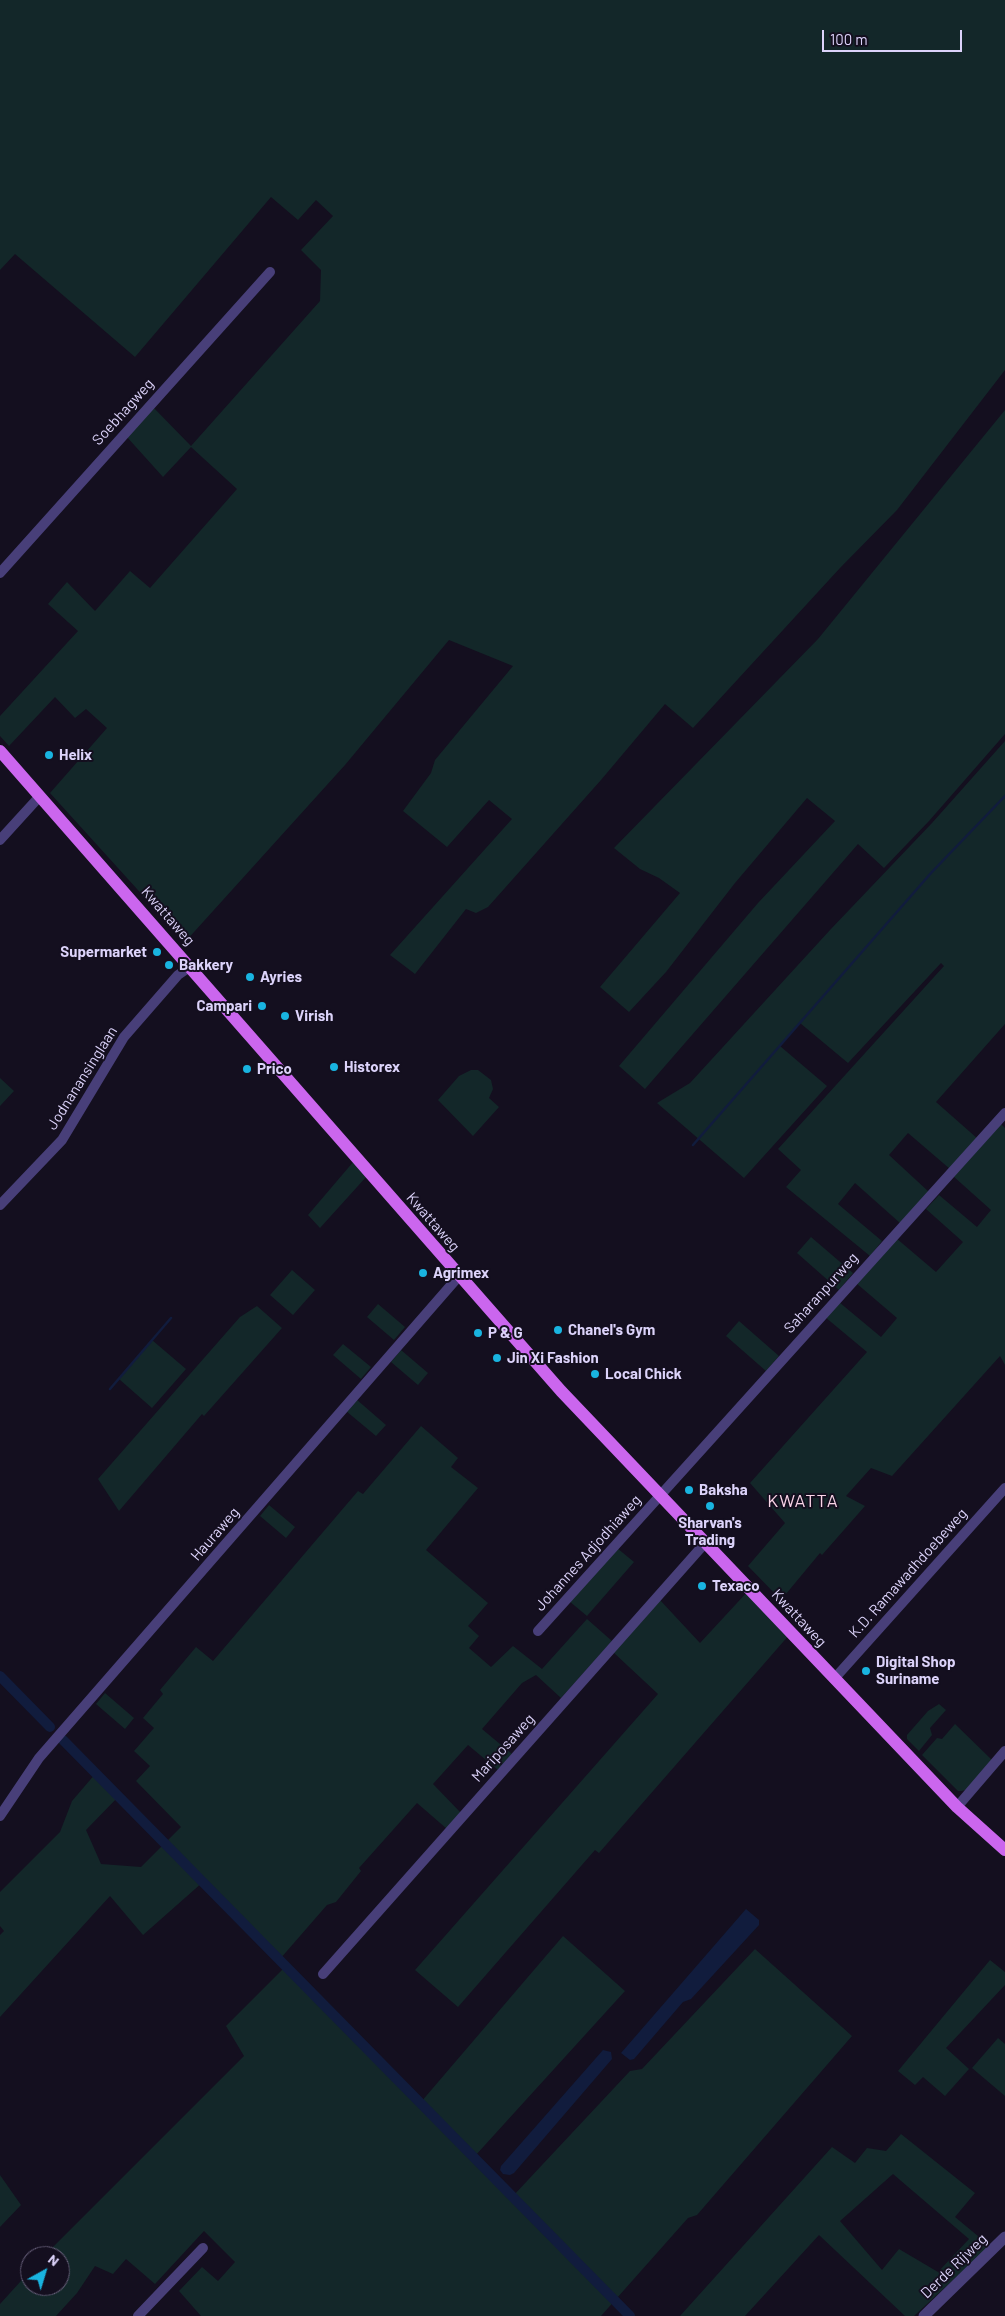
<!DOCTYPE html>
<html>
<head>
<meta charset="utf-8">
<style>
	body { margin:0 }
	#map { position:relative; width:1005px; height:2316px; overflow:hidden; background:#140f1f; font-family:Barlow,sans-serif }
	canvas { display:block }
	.north { position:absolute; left:20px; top:2246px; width:50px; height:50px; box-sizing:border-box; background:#140f1f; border:1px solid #645d77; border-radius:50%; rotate:39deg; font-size:14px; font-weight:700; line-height:20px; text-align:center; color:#dcd3fa }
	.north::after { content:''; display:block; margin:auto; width:18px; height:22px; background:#19b4e0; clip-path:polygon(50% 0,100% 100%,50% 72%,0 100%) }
	.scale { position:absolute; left:822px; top:30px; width:140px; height:22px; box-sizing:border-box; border:2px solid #dcd3fa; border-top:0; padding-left:6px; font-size:15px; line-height:18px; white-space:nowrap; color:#dcd3fa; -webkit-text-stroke:4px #140f1f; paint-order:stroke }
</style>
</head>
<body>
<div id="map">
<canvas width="1005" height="2316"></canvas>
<div class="north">N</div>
<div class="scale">100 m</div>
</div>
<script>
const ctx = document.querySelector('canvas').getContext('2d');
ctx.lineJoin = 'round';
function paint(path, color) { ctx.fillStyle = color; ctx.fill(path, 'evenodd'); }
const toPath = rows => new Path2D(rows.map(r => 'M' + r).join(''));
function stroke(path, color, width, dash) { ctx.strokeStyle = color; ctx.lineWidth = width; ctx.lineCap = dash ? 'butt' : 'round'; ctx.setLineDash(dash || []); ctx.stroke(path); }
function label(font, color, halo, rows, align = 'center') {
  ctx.font = font + ' Barlow,sans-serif'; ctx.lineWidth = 4; ctx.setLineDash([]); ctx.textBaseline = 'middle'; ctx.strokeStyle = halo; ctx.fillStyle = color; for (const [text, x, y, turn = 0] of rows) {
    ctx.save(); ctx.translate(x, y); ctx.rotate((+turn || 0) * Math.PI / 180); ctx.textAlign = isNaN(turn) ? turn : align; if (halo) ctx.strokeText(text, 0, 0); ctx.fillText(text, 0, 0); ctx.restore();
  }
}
const green = toPath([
	[0,0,1005,0,1005,370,897,510,840,568,693,728,665,704,601,780,488,907,476,913,466,909,415,974,390,955,512,819,489,800,447,847,403,811,431,773,435,760,513,666,449,640,345,765,185,942,50,793,107,728,86,709,75,718,55,697,9,746,0,736,0,716,78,631,48,604,67,582,95,611,130,571,150,588,237,489,191,447,163,477,126,436,152,406,191,446,320,301,321,270,301,250,333,216,316,200,298,220,271,197,135,357,15,254,0,270],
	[1005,410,1005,734,929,821,884,868,858,844,645,1089,619,1066,758,903,835,821,807,798,735,883,666,972,629,1012,600,987,680,893,659,878,640,869,614,848,818,639],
	[1005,741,1005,1024,936,1102,978,1139,950,1169,908,1133,889,1155,929,1192,900,1223,855,1183,838,1204,882,1241,870,1256,786,1187,801,1170,778,1149,944,966,941,963,848,1063,800,1023,780,1046,827,1086,744,1178,657,1103,690,1083,830,930,932,823],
	[471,1070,478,1070,491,1080,493,1089,489,1098,499,1107,473,1136,438,1100,459,1076],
	[0,1078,14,1091,0,1106],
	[1001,1124,1005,1128,1005,1365,1000,1356,892,1476,871,1468,846,1496,865,1506,822,1555,820,1553,781,1600,748,1566,785,1523,750,1483,867,1352,825,1317,839,1302,881,1337,897,1318,856,1283,896,1238,936,1272,963,1242,926,1209,939,1195,977,1227,991,1210,953,1176],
	[354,1161,367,1176,320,1228,308,1215],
	[811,1237,853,1273,839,1290,797,1253],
	[292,1270,315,1290,293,1315,270,1295],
	[378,1304,405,1327,394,1340,367,1317],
	[257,1306,282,1328,204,1416,202,1414,119,1511,98,1479,240,1317],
	[739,1321,779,1356,766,1371,726,1336],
	[152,1340,186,1369,152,1408,119,1379],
	[343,1344,371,1367,361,1379,333,1355],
	[401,1350,428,1373,418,1385,391,1362],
	[356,1399,386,1425,376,1436,346,1411],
	[421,1426,458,1458,451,1467,478,1488,426,1550,488,1603,468,1626,479,1636,469,1648,491,1667,513,1646,542,1669,587,1619,612,1641,561,1698,536,1675,522,1683,482,1729,512,1754,498,1770,468,1745,433,1784,461,1813,447,1829,417,1803,359,1868,361,1871,336,1902,327,1905,280,1959,203,1882,143,1935,110,1896,0,2017,0,1935,4,1931,0,1926,0,1892,60,1832,72,1801,96,1773,119,1796,86,1830,101,1864,141,1867,181,1827,136,1781,150,1766,134,1751,154,1728,143,1718,163,1694,160,1690,196,1647,213,1661,358,1491,363,1494],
	[269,1505,295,1527,286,1538,260,1516],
	[617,1548,634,1562,587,1616,569,1601],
	[749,1590,790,1634,599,1853,595,1850,458,2007,415,1970,658,1694,613,1652,660,1600,700,1643],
	[105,1693,134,1718,125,1729,96,1704],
	[939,1704,946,1710,930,1728,932,1735,919,1751,907,1739,907,1735,928,1711],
	[955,1724,993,1761,968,1789,962,1791,958,1791,922,1755,937,1738,942,1739],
	[563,1936,625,1991,475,2156,513,2196,630,2071,642,2069,755,1949,852,2036,697,2215,688,2218,601,2316,201,2316,179,2291,202,2267,218,2281,235,2262,204,2231,155,2284,126,2259,113,2274,95,2266,77,2293,56,2316,0,2316,0,2304,30,2271,30,2286,60,2286,60,2256,44,2256,244,2056,226,2026,286,1966,421,2102],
	[990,1960,1005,1972,1005,1985,946,2048,969,2069,945,2096,923,2077,915,2085,898,2071],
	[998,2038,1005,2044,1005,2096,972,2068],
	[901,2134,975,2193,955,2217,990,2246,914,2316,905,2316,819,2235,745,2316,680,2316,832,2147,855,2163,867,2148,886,2151],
	[893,2174,969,2239,938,2272,899,2249,882,2270,840,2221],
	[0,2175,21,2205,0,2227]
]);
const water = toPath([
	[746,1909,759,1920,759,1925,691,1999,683,2002,634,2059,630,2060,621,2053],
	[603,2050,611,2052,612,2059,514,2173,510,2175,503,2174,500,2170,501,2166]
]);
const stream = toPath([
	[693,1145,931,873,1005,796],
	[110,1389,171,1318]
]);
const canal = toPath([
	[0,1676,50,1727],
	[63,1740,630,2316]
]);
const minor = toPath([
	[0,573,270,272],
	[0,840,40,796],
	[0,1205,62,1140,124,1037,178,975,191,966],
	[538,1631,1005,1113],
	[834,1679,1005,1488],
	[957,1807,1005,1751],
	[0,1816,39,1758,459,1276],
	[323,1974,706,1542],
	[138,2316,203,2248]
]);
const tertiary = toPath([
	[924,2316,1005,2237]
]);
const primary = toPath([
	[0,751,561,1391,957,1807,1005,1850]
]);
const markers = [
	[49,755,5,"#19b4e0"],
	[157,952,5,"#19b4e0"],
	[169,965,5,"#19b4e0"],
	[250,977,5,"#19b4e0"],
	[262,1006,5,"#19b4e0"],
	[285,1016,5,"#19b4e0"],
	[334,1067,5,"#19b4e0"],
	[247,1069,5,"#19b4e0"],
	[423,1273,5,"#19b4e0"],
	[558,1330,5,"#19b4e0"],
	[478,1333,5,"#19b4e0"],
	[497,1358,5,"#19b4e0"],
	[595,1374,5,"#19b4e0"],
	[689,1490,5,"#19b4e0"],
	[710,1506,5,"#19b4e0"],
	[702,1586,5,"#19b4e0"],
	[866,1671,5,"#19b4e0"]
];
const streetNames = [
	["Soebhagweg",123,412,-48],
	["Kwattaweg",168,916,49],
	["Jodnanansinglaan",82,1078,-58],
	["Kwattaweg",433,1222,49],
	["Saharanpurweg",821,1293,-48],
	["Hauraweg",215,1534,-49],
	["Johannes Adjodhiaweg",588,1553,-48],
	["K.D. Ramawadhdoebeweg",908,1573,-48],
	["Kwattaweg",799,1618,47],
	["Mariposaweg",503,1748,-48],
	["Derde Rijweg",954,2266,-44]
];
const poiNames = [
	["Helix",59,755],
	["Supermarket",147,952,"right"],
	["Bakkery",179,965],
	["Ayries",260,977],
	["Campari",252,1006,"right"],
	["Virish",295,1016],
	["Historex",344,1067],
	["Prico",257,1069],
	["Agrimex",433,1273],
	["Chanel's Gym",568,1330],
	["P & G",488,1333],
	["Jin Xi Fashion",507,1358],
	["Local Chick",605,1374],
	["Baksha",699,1490],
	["Sharvan's",710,1523,"center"],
	["Trading",710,1540,"center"],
	["Texaco",712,1586],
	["Digital Shop",876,1662],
	["Suriname",876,1679]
];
const quarterNames = [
	["KWATTA",803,1501]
];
paint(green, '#132729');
paint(water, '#111c3d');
stroke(stream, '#111c3d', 2.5);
stroke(canal, '#111c3d', 10);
stroke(minor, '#483f79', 10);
stroke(tertiary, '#483f79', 11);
stroke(primary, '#cb66ee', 12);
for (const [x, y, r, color] of markers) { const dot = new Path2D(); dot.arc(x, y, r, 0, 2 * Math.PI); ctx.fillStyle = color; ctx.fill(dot); stroke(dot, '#140f1f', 2); }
label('15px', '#dcd3fa', '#140f1f', streetNames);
label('bold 15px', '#dcd3fa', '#140f1f', poiNames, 'left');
ctx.letterSpacing = '1px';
label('18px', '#fad5e8', '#140f1f', quarterNames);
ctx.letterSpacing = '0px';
</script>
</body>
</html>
